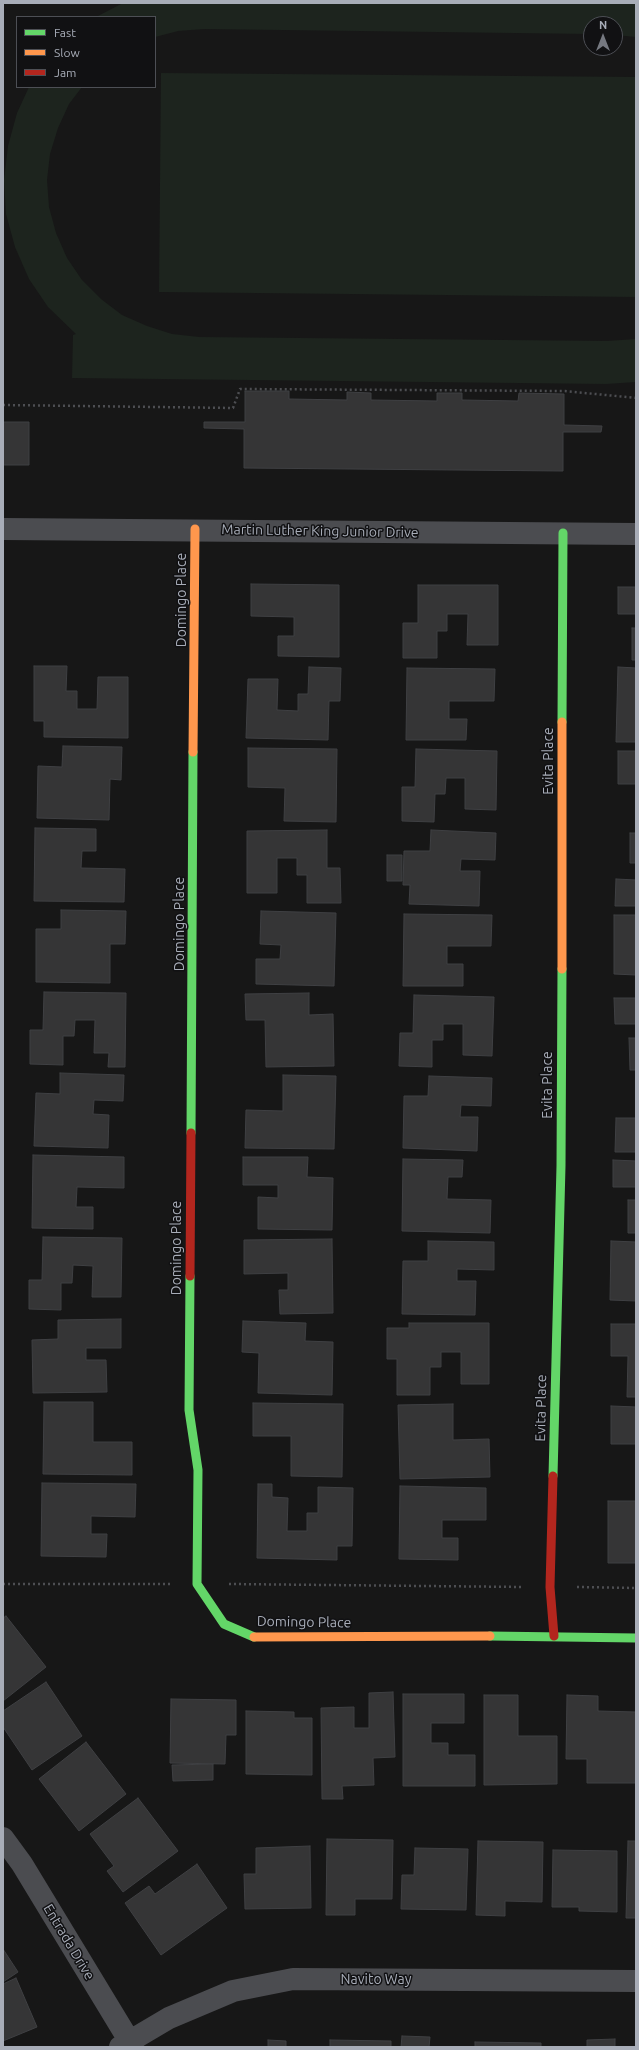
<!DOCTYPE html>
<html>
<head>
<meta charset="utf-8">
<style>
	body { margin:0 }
	#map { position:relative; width:639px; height:2050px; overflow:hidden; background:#171717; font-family:Ubuntu,sans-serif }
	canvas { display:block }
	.frame { position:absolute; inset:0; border:4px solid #a8adb8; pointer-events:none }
	.legend { position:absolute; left:16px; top:16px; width:140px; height:72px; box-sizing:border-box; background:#111113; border:1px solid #4d4f55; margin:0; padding:5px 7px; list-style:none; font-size:12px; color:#a8adb8 }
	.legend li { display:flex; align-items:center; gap:8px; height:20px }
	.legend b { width:20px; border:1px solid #4d4f55 }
	.north { position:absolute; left:583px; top:16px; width:40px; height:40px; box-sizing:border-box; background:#111113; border:1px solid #4d4f55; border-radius:50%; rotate:0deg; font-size:11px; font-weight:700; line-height:16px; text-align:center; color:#a8adb8 }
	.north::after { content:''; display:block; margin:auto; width:14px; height:18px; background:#757880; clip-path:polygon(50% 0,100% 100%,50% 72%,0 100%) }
</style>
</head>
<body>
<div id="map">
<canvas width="639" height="2050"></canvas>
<div class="frame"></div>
<ul class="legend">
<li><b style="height:5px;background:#63d668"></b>Fast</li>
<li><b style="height:5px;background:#ff974d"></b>Slow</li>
<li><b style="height:5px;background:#b3261e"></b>Jam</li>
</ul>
<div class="north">N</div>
</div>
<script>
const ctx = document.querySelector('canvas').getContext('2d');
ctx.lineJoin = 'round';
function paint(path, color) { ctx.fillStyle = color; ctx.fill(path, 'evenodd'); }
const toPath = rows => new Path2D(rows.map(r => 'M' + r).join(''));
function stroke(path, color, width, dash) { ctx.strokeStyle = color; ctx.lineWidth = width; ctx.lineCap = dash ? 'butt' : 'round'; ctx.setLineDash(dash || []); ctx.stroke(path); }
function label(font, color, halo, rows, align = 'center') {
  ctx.font = font + ' Ubuntu,sans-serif'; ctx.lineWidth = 3; ctx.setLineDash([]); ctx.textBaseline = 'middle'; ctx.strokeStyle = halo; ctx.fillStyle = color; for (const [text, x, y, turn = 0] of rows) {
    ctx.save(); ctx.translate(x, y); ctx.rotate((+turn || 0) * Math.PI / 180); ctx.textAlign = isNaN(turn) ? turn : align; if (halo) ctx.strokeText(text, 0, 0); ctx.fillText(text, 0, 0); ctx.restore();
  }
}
const green = toPath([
	[123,3,636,3,636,37,615,35,615,24,591,24,591,34,204,29,178,31,155,37,155,17,96,17],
	[161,73,636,77,636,297,159,292],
	[29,87,82,87,69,104,58,128,50,154,47,180,49,207,56,233,67,258,82,280,101,299,122,315,147,326,172,334,199,337,607,341,636,339,636,382,606,384,72,378,73,335,76,334,48,307,29,279,15,247,6,214,4,180,8,146,17,113]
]);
const building = toPath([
	[245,391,289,391,289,399,347,400,347,392,371,393,371,400,437,401,437,393,462,393,462,400,518,401,519,393,564,394,564,425,602,426,601,432,563,432,563,471,244,468,244,429,204,428,204,422,245,422,245,391],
	[3,422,29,422,29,465,3,465,3,422],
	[251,584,339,585,339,657,278,656,278,636,294,636,294,617,251,616,251,584],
	[418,585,498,585,498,645,467,645,468,614,447,614,447,631,437,631,437,658,403,658,403,623,418,623,418,585],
	[618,587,636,587,636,614,618,614,618,587],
	[632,628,636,628,636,660,632,660,632,628],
	[34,666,67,666,66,691,77,691,77,709,97,709,98,677,128,677,128,738,44,737,44,721,34,721,34,666],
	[309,667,341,668,340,701,329,701,328,740,246,738,248,679,278,679,277,710,298,711,298,694,308,694,309,667],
	[618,667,636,668,636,742,616,742,618,667],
	[407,668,495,669,494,701,449,701,449,719,467,719,466,740,406,740,407,668],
	[63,746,122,747,121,780,110,779,109,820,37,818,38,766,62,767,63,746],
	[248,748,337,749,336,822,284,821,285,788,248,787,248,748],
	[416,749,497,751,496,810,465,809,465,778,446,778,445,794,435,794,434,822,402,821,402,787,415,787,416,749],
	[618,751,636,751,636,784,618,784,618,751],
	[35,828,96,829,96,851,82,851,81,868,125,869,124,902,34,901,35,828],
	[327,830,327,868,340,868,341,903,307,903,307,875,297,875,297,858,277,858,277,893,247,893,247,831,327,830],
	[431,830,496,833,495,860,461,859,460,871,480,871,479,906,409,904,410,885,403,885,404,851,430,851,431,830],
	[630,833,636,833,636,863,630,863,630,833],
	[387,855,402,855,402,881,387,881,387,855],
	[616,879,636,880,636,906,615,906,616,879],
	[61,910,126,911,125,944,110,944,110,983,36,982,36,929,61,929,61,910],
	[261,911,336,913,334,986,256,984,256,959,280,959,281,945,260,944,261,911],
	[404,914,492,915,491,946,447,946,447,964,463,964,463,986,403,986,404,914],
	[614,915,636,915,636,975,614,974,614,915],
	[44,992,126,993,125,1067,108,1067,109,1053,94,1053,95,1020,75,1020,74,1036,63,1036,63,1065,30,1064,30,1030,43,1030,44,992],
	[309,993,309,1015,333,1014,334,1066,266,1067,265,1020,246,1020,245,994,309,993],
	[414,995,494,997,492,1056,463,1055,463,1024,443,1024,443,1040,432,1040,432,1067,399,1066,400,1033,413,1033,414,995],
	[614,998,636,998,636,1024,615,1024,614,998],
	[629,1038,636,1038,636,1070,630,1070,629,1038],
	[60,1073,124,1075,123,1101,94,1100,93,1114,109,1115,108,1148,34,1146,36,1093,60,1094,60,1073],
	[283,1075,336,1076,334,1149,245,1148,246,1110,283,1111,283,1075],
	[429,1076,492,1078,491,1106,461,1105,460,1117,478,1117,477,1151,403,1148,404,1096,428,1096,429,1076],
	[616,1118,636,1118,636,1152,615,1152,616,1118],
	[33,1155,124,1157,124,1188,77,1187,76,1207,93,1207,93,1229,32,1228,33,1155],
	[243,1157,308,1157,307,1177,333,1178,332,1230,258,1229,258,1197,278,1198,278,1185,243,1185,243,1157],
	[403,1159,463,1160,462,1177,448,1177,447,1199,491,1200,490,1233,402,1231,403,1159],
	[613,1160,636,1161,636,1187,613,1187,613,1160],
	[628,1200,636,1200,636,1233,628,1233,628,1200],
	[43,1237,122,1238,121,1297,92,1297,93,1266,73,1265,72,1283,61,1283,61,1310,29,1309,29,1280,42,1280,43,1237],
	[332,1239,333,1313,280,1314,279,1290,288,1290,288,1273,244,1274,244,1240,332,1239],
	[428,1241,494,1242,494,1270,457,1269,457,1281,476,1281,475,1315,402,1314,403,1261,428,1261,428,1241],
	[611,1241,636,1242,636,1301,610,1300,611,1241],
	[121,1319,121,1348,86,1348,86,1360,106,1360,107,1392,33,1393,32,1340,58,1339,58,1320,121,1319],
	[243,1321,306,1323,305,1341,333,1342,332,1395,258,1393,259,1353,242,1352,243,1321],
	[409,1323,489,1323,489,1384,461,1384,461,1352,441,1352,441,1367,430,1367,430,1395,397,1395,397,1359,387,1359,387,1328,409,1328,409,1323],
	[611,1324,636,1324,636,1397,627,1397,628,1356,611,1356,611,1324],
	[44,1402,93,1402,93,1442,132,1442,132,1475,43,1474,44,1402],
	[253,1403,343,1404,342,1477,291,1476,291,1436,253,1436,253,1403],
	[453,1404,453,1440,489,1439,490,1477,400,1479,398,1405,453,1404],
	[611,1406,636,1407,636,1444,611,1444,611,1406],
	[42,1483,136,1484,135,1517,91,1516,91,1534,107,1534,106,1557,41,1556,42,1483],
	[258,1484,272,1484,272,1497,288,1498,287,1531,307,1531,307,1513,318,1513,318,1487,353,1488,352,1546,337,1546,337,1560,257,1558,258,1484],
	[400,1486,486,1488,486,1520,442,1520,442,1538,458,1538,458,1560,399,1559,400,1486],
	[608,1501,636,1501,636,1563,608,1563,608,1501],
	[6,1616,46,1667,3,1701,3,1618,6,1616],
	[46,1682,82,1736,32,1770,3,1727,3,1711,46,1682],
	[393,1692,395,1757,373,1758,374,1785,342,1786,343,1799,322,1799,321,1708,354,1707,354,1728,369,1728,369,1693,393,1692],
	[403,1694,464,1694,464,1723,431,1723,431,1743,448,1743,448,1755,475,1755,475,1786,403,1786,403,1694],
	[484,1695,518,1695,518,1736,557,1736,557,1784,484,1785,484,1695],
	[567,1695,598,1696,598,1711,636,1712,636,1783,587,1783,587,1759,566,1759,567,1695],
	[171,1699,236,1700,236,1735,226,1735,225,1764,170,1763,171,1699],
	[246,1711,294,1712,294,1718,312,1718,312,1775,246,1774,246,1711],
	[86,1742,126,1794,79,1831,39,1779,86,1742],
	[213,1764,213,1780,173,1781,172,1765,213,1764],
	[138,1798,178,1851,123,1892,107,1871,114,1866,90,1834,138,1798],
	[327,1839,393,1840,392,1899,355,1899,355,1915,326,1915,327,1839],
	[478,1841,543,1842,542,1902,505,1901,505,1916,476,1915,478,1841],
	[628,1841,636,1841,636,1918,626,1918,628,1841],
	[310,1846,311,1908,245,1909,244,1874,256,1874,256,1848,310,1846],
	[415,1848,468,1849,466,1910,401,1909,402,1875,414,1875,415,1848],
	[553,1850,617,1851,617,1912,579,1911,579,1907,552,1907,553,1850],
	[197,1864,227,1908,161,1955,125,1903,149,1886,155,1894,197,1864],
	[3,1949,18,1972,3,1982,3,1949],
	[16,1978,37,2027,3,2041,3,1984,16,1978],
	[402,2036,430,2037,429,2047,401,2047,402,2036],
	[615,2039,615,2047,587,2047,587,2040,615,2039],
	[268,2040,286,2041,286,2047,268,2047,268,2040],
	[330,2040,391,2041,391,2047,330,2047,330,2040],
	[475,2042,541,2043,541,2047,475,2047,475,2042]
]);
const path = toPath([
	[3,405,233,408,240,389,565,391,636,398],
	[3,1584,170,1584],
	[229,1584,524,1587],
	[577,1587,636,1588]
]);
const street = toPath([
	[3,529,636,534],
	[3,1838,22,1864,133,2047],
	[120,2047,169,2018,233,1991,293,1979,636,1981]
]);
const fast = toPath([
	[562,722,563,533],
	[191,1133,193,752],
	[190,1276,189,1410,198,1470,197,1584,224,1624,254,1637],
	[553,1476,561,1166,562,969],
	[490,1636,636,1638]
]);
const slow = toPath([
	[193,752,195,529],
	[562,969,562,722],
	[254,1637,490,1636]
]);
const jam = toPath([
	[190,1276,191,1133],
	[553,1476,550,1587,554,1636]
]);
const streetNames = [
	["Martin Luther King Junior Drive",320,531,1],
	["Domingo Place",181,600,-90],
	["Evita Place",548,761,-90],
	["Domingo Place",179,924,-90],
	["Evita Place",547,1085,-90],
	["Domingo Place",176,1248,-90],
	["Evita Place",541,1408,-89],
	["Domingo Place",304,1622,1],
	["Entrada Drive",69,1942,59],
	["Navito Way",376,1979]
];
paint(green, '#1d241e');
paint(building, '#353536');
stroke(building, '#3f4043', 1);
stroke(path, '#4d4e52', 2.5, [2, 3]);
stroke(street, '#4b4c50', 22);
stroke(fast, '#63d668', 9);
stroke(slow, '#ff974d', 9);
stroke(jam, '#b3261e', 9);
label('14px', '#a8adb8', '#111113', streetNames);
</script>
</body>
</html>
